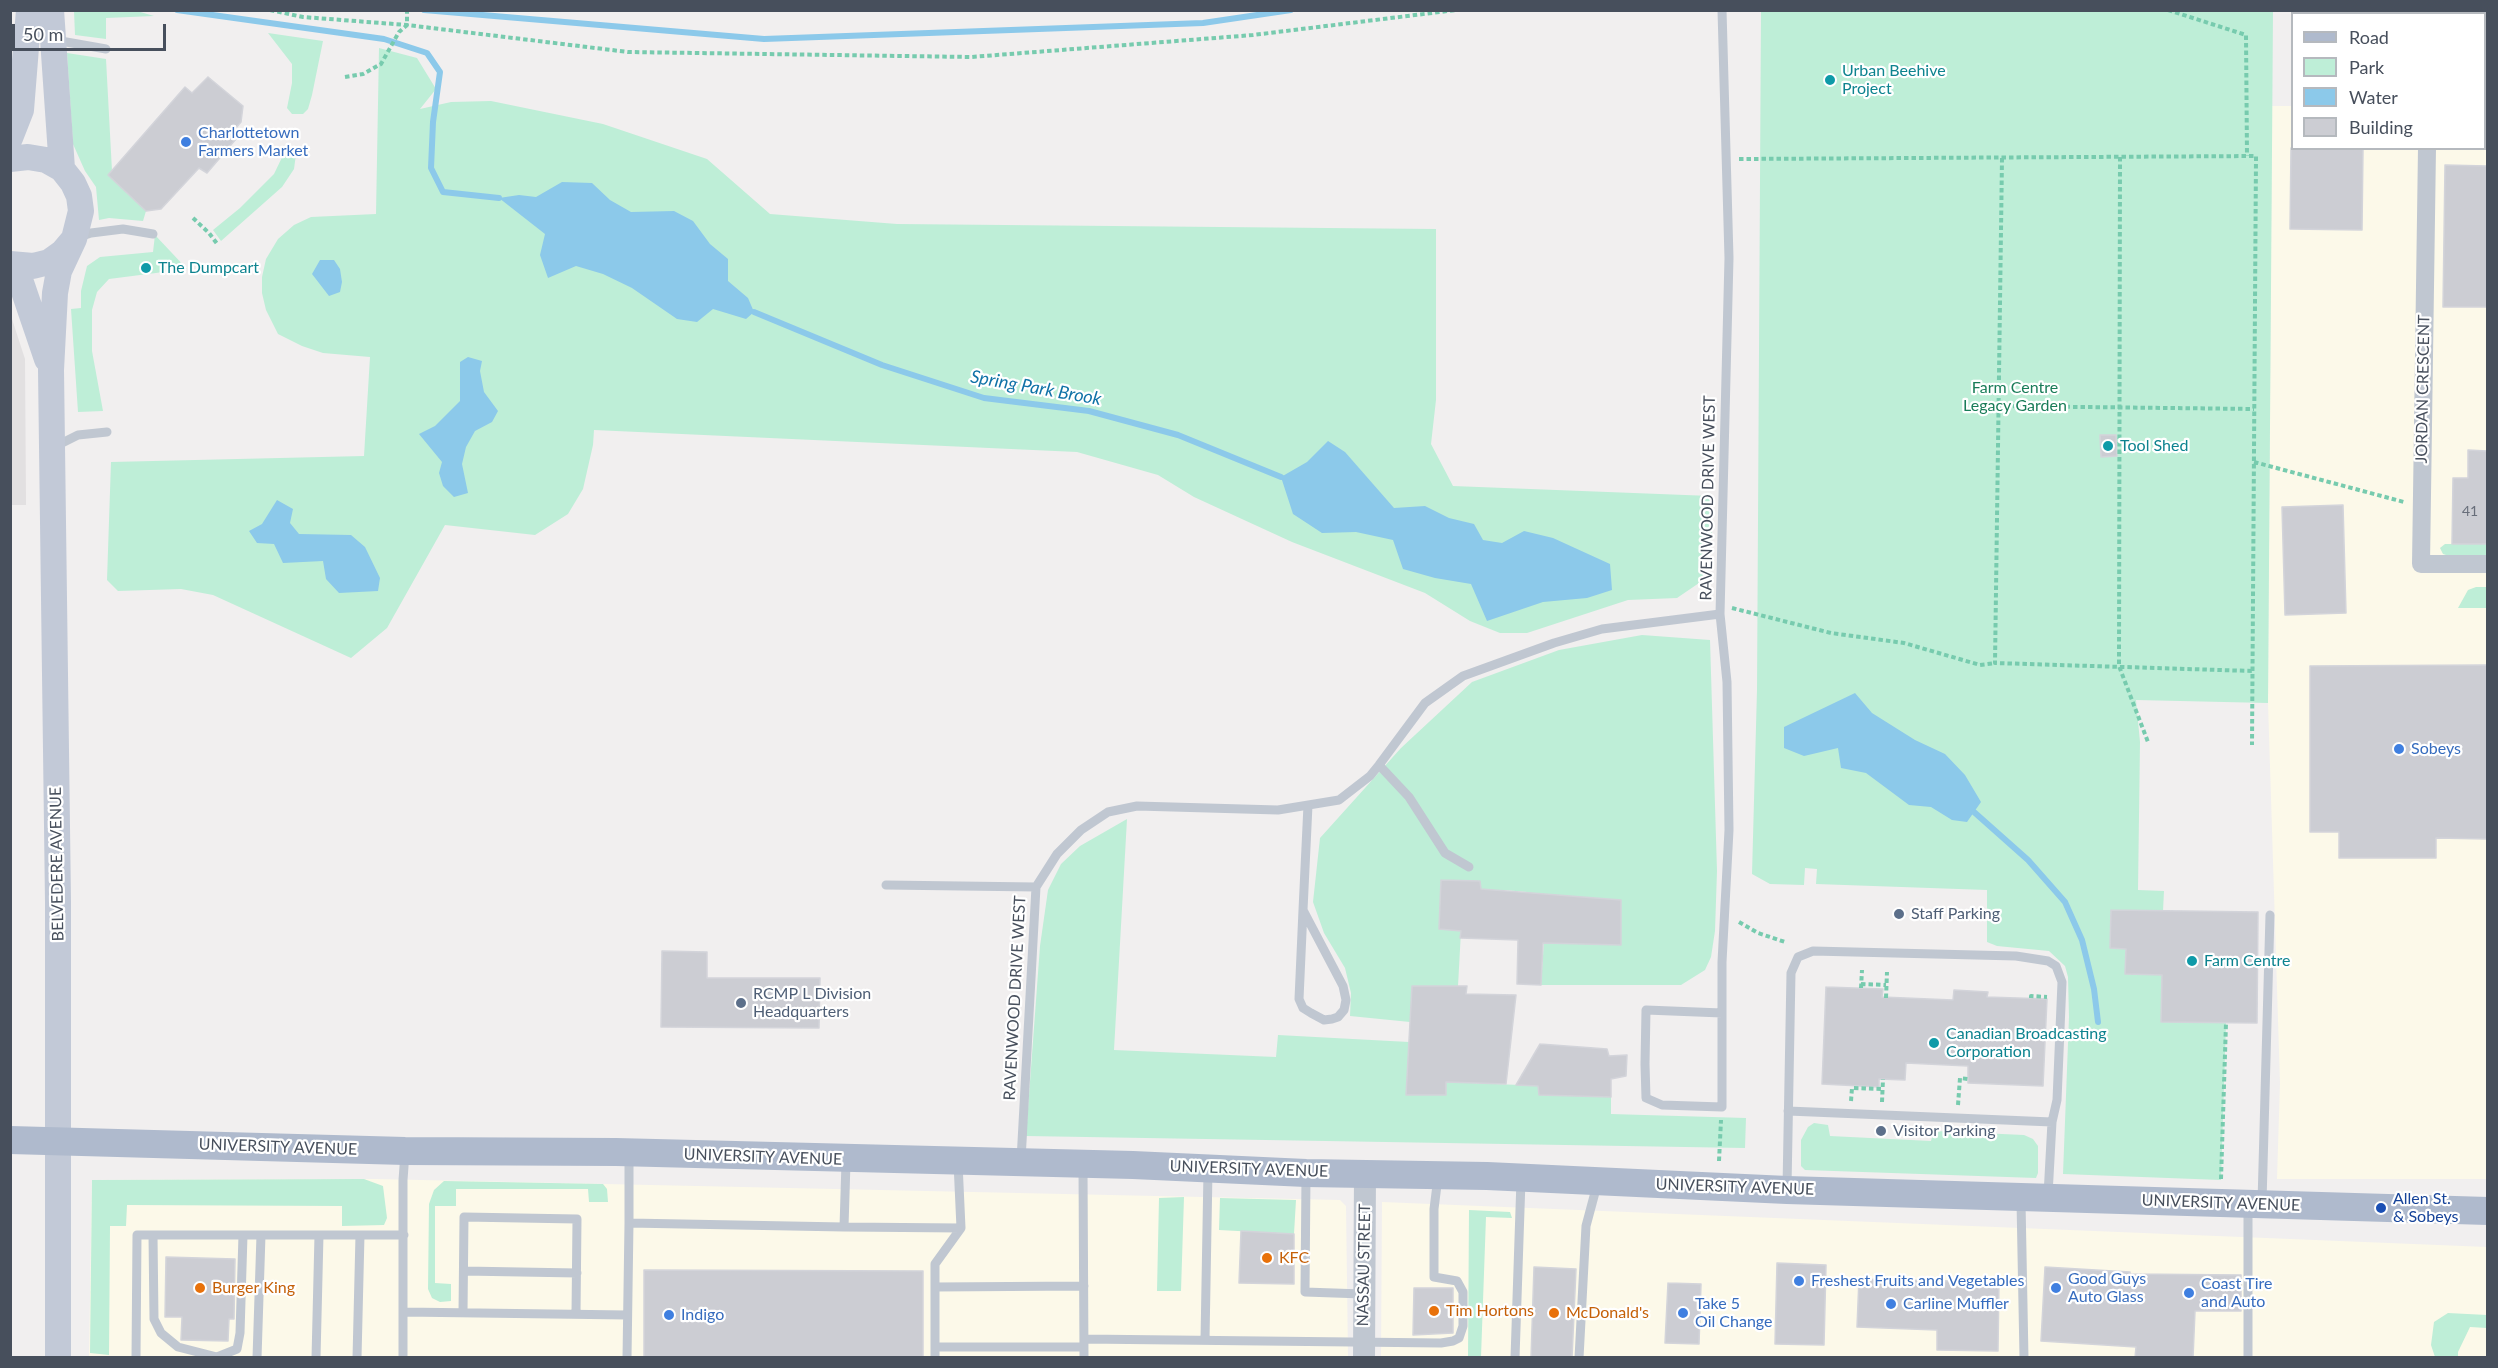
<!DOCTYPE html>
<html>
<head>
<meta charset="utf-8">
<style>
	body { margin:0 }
	#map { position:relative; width:2498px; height:1368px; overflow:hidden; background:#f1efef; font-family:Lato,sans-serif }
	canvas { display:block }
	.frame { position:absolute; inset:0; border:12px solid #474f5c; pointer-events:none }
	.legend { position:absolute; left:2291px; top:12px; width:195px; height:138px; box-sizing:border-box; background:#fff; border:2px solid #b5b9be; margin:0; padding:8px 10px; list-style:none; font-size:18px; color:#474f5c }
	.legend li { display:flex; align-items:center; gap:12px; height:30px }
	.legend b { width:30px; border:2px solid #b5b9be }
	.scale { position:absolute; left:12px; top:24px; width:154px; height:27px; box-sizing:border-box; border:3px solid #474f5c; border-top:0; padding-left:8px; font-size:18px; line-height:21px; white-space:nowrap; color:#474f5c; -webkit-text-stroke:4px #fff; paint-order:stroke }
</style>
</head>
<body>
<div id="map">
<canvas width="2498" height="1368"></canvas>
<div class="frame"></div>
<ul class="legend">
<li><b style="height:8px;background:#afbacd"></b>Road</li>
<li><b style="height:16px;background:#beeed7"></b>Park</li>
<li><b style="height:16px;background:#8cc9ea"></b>Water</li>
<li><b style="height:16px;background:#cccdd3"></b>Building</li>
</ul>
<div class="scale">50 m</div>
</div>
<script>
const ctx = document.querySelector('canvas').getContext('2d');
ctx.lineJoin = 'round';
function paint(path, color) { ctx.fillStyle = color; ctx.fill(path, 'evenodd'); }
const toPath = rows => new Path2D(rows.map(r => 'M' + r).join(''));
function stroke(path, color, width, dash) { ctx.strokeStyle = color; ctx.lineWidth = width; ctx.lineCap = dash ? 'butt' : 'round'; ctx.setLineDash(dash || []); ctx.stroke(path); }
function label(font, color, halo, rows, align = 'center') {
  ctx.font = font + ' Lato,sans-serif'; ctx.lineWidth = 4.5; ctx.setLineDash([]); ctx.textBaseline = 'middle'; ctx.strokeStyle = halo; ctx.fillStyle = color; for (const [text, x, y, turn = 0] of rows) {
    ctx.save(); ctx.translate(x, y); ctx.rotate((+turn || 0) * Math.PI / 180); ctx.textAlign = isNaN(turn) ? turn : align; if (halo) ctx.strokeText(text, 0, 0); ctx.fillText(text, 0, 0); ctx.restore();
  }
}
const commercial = toPath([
	[2485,105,2487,105,2487,1179,2277,1179,2280,1083,2268,703,2272,106,2292,106,2292,148,2484,148],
	[375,1179,1340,1200,1346,1206,1348,1357,89,1358,92,1180],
	[1382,1202,2487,1247,2487,1357,1381,1358]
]);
const education = toPath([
	[10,313,25,359,26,505,11,505]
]);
const green = toPath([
	[74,11,137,11,154,16,106,18,106,39,75,35],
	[1761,11,2273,11,2268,703,2136,700,2140,742,2138,890,2164,891,2163,911,2111,911,2110,948,2126,949,2125,974,2162,975,2161,1021,2226,1023,2221,1180,2063,1174,2069,1017,2068,977,2065,966,2049,951,1997,946,1987,942,1987,890,1816,884,1817,869,1805,868,1804,885,1770,884,1752,874,1757,690],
	[268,33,323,41,312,95,308,109,303,114,292,114,287,108,292,83,292,64],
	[379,48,417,58,436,89,420,109,451,102,491,101,603,124,707,159,770,214,897,224,1436,229,1436,400,1431,444,1453,486,1711,496,1712,535,1702,581,1677,598,1628,600,1527,633,1500,633,1470,621,1425,593,1292,542,1194,497,1158,475,1077,452,594,430,593,445,583,489,568,514,535,535,445,525,387,628,351,658,213,595,181,589,118,591,107,580,111,462,364,456,370,357,323,353,302,346,278,334,266,310,262,293,262,277,266,259,278,239,294,225,311,217,376,214],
	[67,53,106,59,112,171,146,211,143,221,109,218,99,220,96,187,85,171,73,144],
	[287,147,293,148,296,154,294,169,282,187,221,241,213,230,240,208,274,174],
	[155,235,187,269,109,279,97,292,92,310,92,351,103,411,78,412,71,309,81,308,81,291,87,266,100,257,153,252],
	[2445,544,2487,544,2487,556,2446,555,2443,554,2440,548],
	[2476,587,2487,587,2487,608,2458,608,2468,590],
	[1642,635,1710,640,1717,871,1715,931,1711,957,1705,970,1681,985,1541,985,1545,926,1525,924,1527,892,1504,890,1481,897,1480,881,1441,880,1439,929,1461,931,1458,986,1412,986,1410,1022,1350,1016,1351,993,1345,968,1324,933,1313,902,1320,838,1401,748,1472,682,1559,650],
	[1127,819,1114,1050,1276,1057,1278,1035,1409,1042,1407,1095,1445,1095,1446,1082,1520,1085,1522,1073,1538,1073,1539,1095,1611,1097,1611,1114,1746,1118,1745,1148,1026,1136,1040,946,1048,890,1061,864,1080,846],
	[1814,1123,1828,1125,1830,1136,1931,1141,1933,1133,1936,1131,2024,1135,2033,1139,2038,1146,2038,1173,2036,1178,1805,1170,1801,1166,1801,1140,1808,1127],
	[364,1179,383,1186,387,1218,384,1225,342,1226,342,1206,127,1205,126,1226,110,1226,109,1355,90,1353,92,1180],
	[444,1181,603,1184,607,1189,608,1202,589,1202,588,1189,456,1189,456,1206,435,1206,435,1283,451,1284,451,1301,440,1302,432,1298,428,1289,429,1204,434,1190],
	[1184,1197,1181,1291,1157,1291,1159,1198],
	[1220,1198,1296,1200,1294,1234,1219,1230],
	[1469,1210,1510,1212,1512,1218,1486,1217,1481,1357,1468,1357],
	[2448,1313,2487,1315,2487,1328,2470,1327,2458,1352,2458,1357,2435,1357,2431,1345,2434,1322]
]);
const water = toPath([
	[562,182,592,183,610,200,631,212,674,211,693,221,710,244,728,259,728,281,748,298,754,312,746,319,713,309,697,322,677,319,632,288,603,274,576,266,548,278,540,255,545,234,499,198,519,195,536,197],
	[320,260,334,260,340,269,342,282,340,292,329,296,312,274],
	[468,357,482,361,480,371,484,392,498,411,492,422,475,431,466,447,462,464,468,493,454,497,443,486,439,473,442,462,419,434,435,426,460,401,460,362],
	[1328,441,1345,452,1394,508,1425,506,1449,518,1474,524,1483,540,1502,543,1524,531,1553,538,1610,564,1612,590,1587,598,1543,602,1487,621,1471,584,1435,578,1403,569,1393,540,1356,532,1322,533,1293,514,1281,477,1307,462],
	[277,500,293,509,290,523,299,534,351,535,365,547,380,578,378,591,339,593,326,579,323,561,283,563,274,544,257,543,249,531,262,524],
	[1855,693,1872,713,1915,740,1945,754,1965,775,1981,802,1967,822,1952,820,1931,807,1909,805,1866,773,1841,768,1838,748,1804,756,1784,748,1784,727]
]);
const stream = toPath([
	[177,10,384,39,427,53,440,72,433,122,431,168,443,192,499,198],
	[424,10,764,39,1203,23,1291,10],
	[754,312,882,365,984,398,1089,411,1178,435,1281,477],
	[1974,812,2028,860,2065,902,2082,940,2094,989,2098,1022]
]);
const building = toPath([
	[208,77,243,106,241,122,230,135,236,139,207,173,199,168,161,209,146,211,108,175,185,87,192,93,208,77],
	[2291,148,2363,148,2362,230,2290,229,2291,148],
	[2445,165,2487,166,2487,307,2443,307,2445,165],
	[2100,435,2116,435,2117,456,2101,457,2100,435],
	[2468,450,2487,451,2487,544,2452,544,2453,478,2468,478,2468,450],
	[2343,505,2346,613,2285,615,2282,507,2343,505],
	[2487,665,2487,839,2436,838,2436,858,2339,858,2339,832,2310,832,2310,666,2487,665],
	[1441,880,1480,881,1481,889,1621,900,1621,945,1543,943,1541,985,1517,984,1518,940,1460,938,1461,931,1439,929,1441,880],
	[2111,910,2258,912,2257,1023,2161,1022,2162,975,2125,974,2126,949,2110,948,2111,910],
	[662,951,707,952,707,978,820,978,819,1028,661,1027,662,951],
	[1412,986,1467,986,1466,994,1516,995,1506,1084,1446,1082,1446,1095,1406,1095,1412,986],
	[1826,987,1883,989,1882,997,1953,1000,1954,990,1988,992,1987,997,2047,999,2043,1086,1968,1083,1968,1066,1906,1063,1905,1080,1879,1079,1879,1087,1822,1084,1826,987],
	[1540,1044,1607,1049,1609,1056,1627,1055,1626,1076,1611,1079,1611,1097,1539,1095,1538,1086,1516,1085,1540,1044],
	[1241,1231,1294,1234,1294,1284,1239,1283,1241,1231],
	[166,1257,235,1259,234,1319,229,1319,228,1341,181,1340,182,1317,165,1317,166,1257],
	[1777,1263,1826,1265,1824,1345,1775,1344,1777,1263],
	[1534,1267,1576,1269,1572,1358,1531,1358,1534,1267],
	[2045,1267,2130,1272,2130,1274,2241,1275,2241,1311,2195,1311,2193,1358,2135,1358,2136,1347,2041,1341,2045,1267],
	[644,1270,923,1271,923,1358,644,1358,644,1270],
	[1859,1279,1999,1282,1998,1351,1937,1350,1937,1330,1857,1327,1859,1279],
	[1668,1283,1701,1284,1699,1344,1665,1343,1668,1283],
	[1414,1288,1453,1288,1453,1333,1413,1335,1414,1288]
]);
const path = toPath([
	[270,10,303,17,407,25,628,52,971,57,1253,35,1456,10],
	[2168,10,2246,35,2247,156],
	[345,77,363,74,381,64,399,32,407,25,407,10],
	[2120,157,2119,666,2148,742],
	[2002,158,1995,663,2252,671],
	[1739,159,2256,156,2252,745],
	[193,218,209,233,218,245],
	[1998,406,2254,409],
	[2254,462,2404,502],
	[1732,608,1831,633,1904,643,1980,665,1995,663],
	[1739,922,1758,933,1785,942],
	[1861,984,1886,985],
	[1861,988,1862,970],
	[1886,998,1887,972],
	[2031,998,2031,996,2047,997],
	[1851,1101,1852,1088,1882,1089],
	[1882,1102,1883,1079],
	[1958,1105,1960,1078,1968,1079],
	[1719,1161,1721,1120],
	[2221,1179,2226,1023]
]);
const service = toPath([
	[55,40,106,49],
	[79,237,91,233,123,229,153,234],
	[54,447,78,435,107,432],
	[1379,765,1409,797,1445,853,1469,867],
	[886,885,1036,887],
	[1303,910,1343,986,1346,1000,1344,1010,1338,1017,1332,1019,1324,1020,1311,1013,1303,1008,1299,999,1303,910,1308,805],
	[1722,1013,1646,1010,1645,1064,1646,1098,1662,1105,1722,1107,1722,962,1729,830,1727,682,1720,614,1729,258,1722,10],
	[1788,1111,2052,1122],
	[629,1156,629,1223,844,1227,846,1162],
	[1021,1160,1036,887,1057,854,1081,830,1108,812,1137,806,1278,810,1339,800,1370,776,1379,765,1425,703,1463,676,1554,643,1602,629,1720,614],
	[1083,1168,1084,1358],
	[1306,1175,1305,1292,1363,1294],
	[1787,1187,1791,973,1798,957,1813,951,2016,956,2048,961,2056,966,2062,982,2057,1100,2052,1122,2048,1195],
	[2021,1201,2024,1358],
	[2262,1202,2270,915],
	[2248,1207,2248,1358],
	[844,1227,961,1228],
	[153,1235,154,1319,161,1333,178,1347,217,1357,237,1349,240,1333,243,1235],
	[464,1271,577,1273],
	[935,1287,1084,1286],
	[404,1312,627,1315],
	[463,1313,464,1217,577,1219,576,1314],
	[1084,1339,1441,1343,1453,1341,1459,1338,1463,1326,1463,1292,1457,1281,1434,1277,1434,1209,1438,1177],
	[1205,1340,1208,1171],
	[935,1347,1084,1347],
	[136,1358,137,1235,404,1235],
	[257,1358,261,1235],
	[316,1358,319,1235],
	[357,1358,360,1235],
	[403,1358,403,1180,405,1153],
	[627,1358,629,1223],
	[935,1358,935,1264,961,1228,958,1163],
	[1515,1358,1521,1180],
	[1579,1358,1586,1226,1597,1185]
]);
const minor = toPath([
	[2484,130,2488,130],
	[2427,148,2421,564,2488,564]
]);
const tertiary = toPath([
	[1364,1358,1365,1173]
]);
const secondary = toPath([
	[51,10,62,169],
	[10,138,21,110,29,10],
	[10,159,28,157,46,160,62,169,73,183,79,196,81,211,74,239,63,252,49,262,33,266,10,264],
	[15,265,47,359],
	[58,1358,58,902,51,370,55,293,59,271,74,239]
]);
const primary = toPath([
	[10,1140,405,1151,616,1152,1133,1165,1306,1173,1487,1176,1787,1190,2488,1211]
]);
const markers = [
	[1830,80,6,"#0f9aa8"],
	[186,142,6,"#3f7fe0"],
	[146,268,6,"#0f9aa8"],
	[2108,446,6,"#0f9aa8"],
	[2399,749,6,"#3f7fe0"],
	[1899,914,6,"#5c6f8a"],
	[2192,961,6,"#0f9aa8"],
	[741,1003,6,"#5c6f8a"],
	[1934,1043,6,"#0f9aa8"],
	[1881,1131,6,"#5c6f8a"],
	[2381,1208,6,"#1a4fb4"],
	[1267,1258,6,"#e8710a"],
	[1799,1281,6,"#3f7fe0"],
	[200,1288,6,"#e8710a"],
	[2056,1288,6,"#3f7fe0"],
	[2189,1293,6,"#3f7fe0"],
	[1891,1304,6,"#3f7fe0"],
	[1434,1311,6,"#e8710a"],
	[1554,1313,6,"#e8710a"],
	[1683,1313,6,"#3f7fe0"],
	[669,1315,6,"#3f7fe0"]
];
const numberNames = [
	["41",2470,511]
];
const cultureNames = [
	["Urban Beehive",1842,71],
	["Project",1842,89],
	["The Dumpcart",158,268],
	["Tool Shed",2120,446],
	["Farm Centre",2204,961],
	["Canadian Broadcasting",1946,1034],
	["Corporation",1946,1052]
];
const shopNames = [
	["Charlottetown",198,133],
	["Farmers Market",198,151],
	["Sobeys",2411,749],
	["Good Guys",2068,1279],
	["Auto Glass",2068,1297],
	["Freshest Fruits and Vegetables",1811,1281],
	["Coast Tire",2201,1284],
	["and Auto",2201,1302],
	["Take 5",1695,1304],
	["Oil Change",1695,1322],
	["Carline Muffler",1903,1304],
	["Indigo",681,1315]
];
const parkNames = [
	["Farm Centre",2015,388],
	["Legacy Garden",2015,406]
];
const streetNames = [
	["JORDAN CRESCENT",2423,389,-89],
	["RAVENWOOD DRIVE WEST",1708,498,-89],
	["BELVEDERE AVENUE",57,864,-91],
	["RAVENWOOD DRIVE WEST",1015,998,-87],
	["UNIVERSITY AVENUE",278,1147,2],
	["UNIVERSITY AVENUE",763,1157,2],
	["UNIVERSITY AVENUE",1249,1169,2],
	["UNIVERSITY AVENUE",1735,1187,2],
	["UNIVERSITY AVENUE",2221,1203,2],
	["NASSAU STREET",1364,1265,-89]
];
const serviceNames = [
	["Staff Parking",1911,914],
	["RCMP L Division",753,994],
	["Headquarters",753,1012],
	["Visitor Parking",1893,1131]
];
const transitNames = [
	["Allen St.",2393,1199],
	["& Sobeys",2393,1217]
];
const foodNames = [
	["KFC",1279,1258],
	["Burger King",212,1288],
	["Tim Hortons",1446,1311],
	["McDonald's",1566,1313]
];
const waterNames = [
	["Spring Park Brook",1036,388,10]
];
paint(commercial, '#fcf9e9');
paint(education, '#e2e0e1');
paint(green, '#beeed7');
paint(water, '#8cc9ea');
stroke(stream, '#8cc9ea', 6);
paint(building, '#cccdd3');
stroke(building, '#d3d4da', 1.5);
stroke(path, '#77cbae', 4, [4.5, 3]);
stroke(service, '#c0c7d1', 9);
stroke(minor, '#c0c7d1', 18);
stroke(tertiary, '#c0c7d1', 22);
stroke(secondary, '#c2c9d7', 26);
stroke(primary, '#afbacd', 28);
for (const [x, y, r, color] of markers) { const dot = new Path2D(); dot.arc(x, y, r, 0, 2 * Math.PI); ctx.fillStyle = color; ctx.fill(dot); stroke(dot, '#fff', 2); }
label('14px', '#686e7a', null, numberNames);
label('16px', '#0d838f', '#fff', cultureNames, 'left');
label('16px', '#366cbe', '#fff', shopNames, 'left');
label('16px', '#197c58', '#fff', parkNames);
label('16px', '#474f5c', '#fff', streetNames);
label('16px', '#4e5e75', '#fff', serviceNames, 'left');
label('16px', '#164399', '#fff', transitNames, 'left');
label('16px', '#c56008', '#fff', foodNames, 'left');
label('italic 18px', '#0f72a7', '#fff', waterNames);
</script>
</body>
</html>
